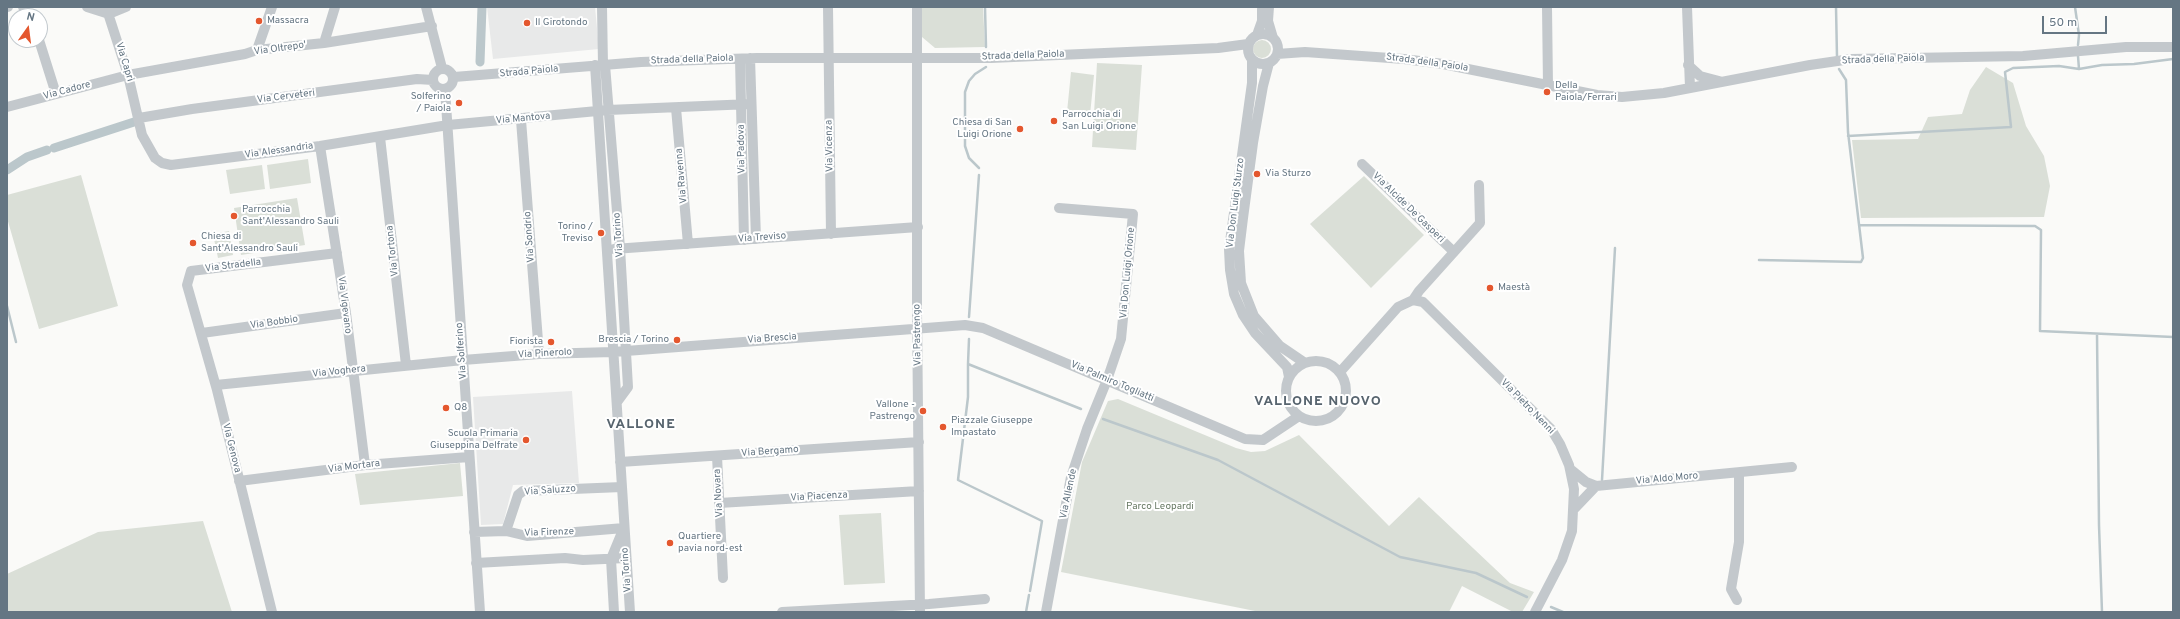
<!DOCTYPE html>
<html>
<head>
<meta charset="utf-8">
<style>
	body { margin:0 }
	#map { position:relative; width:2180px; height:619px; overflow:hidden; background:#fafaf8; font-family:Overpass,sans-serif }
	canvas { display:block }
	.frame { position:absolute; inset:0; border:8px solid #657683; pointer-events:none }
	.north { position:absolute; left:8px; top:8px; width:40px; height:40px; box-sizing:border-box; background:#fff; border:1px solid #c1c8cd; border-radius:50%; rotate:14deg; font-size:11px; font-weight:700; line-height:16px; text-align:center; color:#657683 }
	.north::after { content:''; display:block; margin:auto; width:14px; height:18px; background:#e4572e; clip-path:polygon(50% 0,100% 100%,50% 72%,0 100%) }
	.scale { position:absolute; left:2042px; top:16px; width:65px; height:18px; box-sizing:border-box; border:2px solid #657683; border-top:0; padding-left:5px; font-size:12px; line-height:14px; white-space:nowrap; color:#657683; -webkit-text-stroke:3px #fff; paint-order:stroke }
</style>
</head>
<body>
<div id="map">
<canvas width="2180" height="619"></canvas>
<div class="frame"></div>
<div class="north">N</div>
<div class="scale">50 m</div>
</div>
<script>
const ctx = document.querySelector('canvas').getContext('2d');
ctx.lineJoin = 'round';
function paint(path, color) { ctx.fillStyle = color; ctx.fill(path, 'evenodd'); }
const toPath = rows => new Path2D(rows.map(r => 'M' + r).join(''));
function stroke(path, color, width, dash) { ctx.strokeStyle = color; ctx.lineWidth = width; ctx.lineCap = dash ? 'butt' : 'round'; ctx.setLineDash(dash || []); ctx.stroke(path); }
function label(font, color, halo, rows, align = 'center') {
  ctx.font = font + ' Overpass,sans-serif'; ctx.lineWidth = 4; ctx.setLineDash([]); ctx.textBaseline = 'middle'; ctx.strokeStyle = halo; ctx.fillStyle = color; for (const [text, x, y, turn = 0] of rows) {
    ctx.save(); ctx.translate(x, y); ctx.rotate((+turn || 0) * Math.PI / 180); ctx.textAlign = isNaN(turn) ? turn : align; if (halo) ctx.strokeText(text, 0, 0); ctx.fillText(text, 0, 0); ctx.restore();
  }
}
const built = toPath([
	[487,7,595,7,599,49,493,59],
	[572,391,579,483,513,485,503,524,481,525,473,397]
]);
const green = toPath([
	[922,7,983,7,985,47,935,48,922,37],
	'1253 49a9 9 0 1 1 18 0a9 9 0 1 1-18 0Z',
	[1097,63,1142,65,1136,150,1092,147],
	[1986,67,2013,83,2026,126,2044,156,2050,186,2044,217,1861,218,1852,140,1918,139,1928,117,1962,114,1970,90],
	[1071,72,1094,75,1090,115,1067,112],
	[308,159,311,183,270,189,267,165],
	[262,165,265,189,230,194,226,170],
	[81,175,118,306,39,329,7,218,7,195],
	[1364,176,1424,235,1371,288,1310,224],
	[297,198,305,245,241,255,234,208],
	[229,231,233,255,218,258,213,234],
	[1118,399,1236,448,1251,452,1265,451,1299,435,1389,526,1419,497,1510,583,1534,592,1522,612,1513,612,1462,586,1449,612,1260,612,1061,572,1082,462,1108,401],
	[460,463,463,496,360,505,355,474],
	[881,513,885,583,844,585,839,515],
	[203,521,232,612,7,612,7,574,98,532]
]);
const stream = toPath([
	[985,7,986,47],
	[1836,7,1837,57],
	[2075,7,2079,35,2078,45],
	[2078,56,2079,69],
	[1848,136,2011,127,2005,72,2013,68,2059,66,2079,69,2102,65,2134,64,2173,59],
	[979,168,969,158,965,146,965,92,969,81,975,74,986,67],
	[1860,225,2035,226,2041,230,2040,331,2173,337],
	[1759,260,1861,262,1863,258,1848,132,1846,80,1839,69],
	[7,306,16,342],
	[969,317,979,175],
	[2097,334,2099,525,2102,612],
	[969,339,968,364,1081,409],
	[968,364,968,397,958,480,1042,521,1030,591],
	[1103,419,1218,460,1400,557,1476,573,1527,597],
	[1602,480,1615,248],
	[1551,607,1563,612],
	[1026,612,1029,595]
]);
const canal = toPath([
	[480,62,482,7],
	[54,148,134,122],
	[7,170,27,157,47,150]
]);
const minor = toPath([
	[7,7,8,7],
	[23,7,28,16],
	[87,7,109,14,126,7],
	[106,7,128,75,142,135,155,158,162,163,171,165,320,146,448,125,608,110,751,104],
	[426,7,442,68],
	[602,7,603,65],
	[828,7,831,234],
	[917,7,917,311,920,612],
	[1269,7,1268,21,1273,38],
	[1547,7,1548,86],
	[1687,7,1690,88],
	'1248 49a15 15 0 1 1 30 0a15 15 0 1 1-30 0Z',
	[1257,35,1262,21,1262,9],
	[39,40,56,94],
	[324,43,335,7],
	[257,50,272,7],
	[1277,54,1305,52,1404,59,1443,64,1597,95,1622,97,1664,93,1810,65,1851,59,2023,56,2126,47,2173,47],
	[750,58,756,239],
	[740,59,744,240],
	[1252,60,1252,83,1229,249,1230,270,1234,294,1243,315,1255,333,1287,367,1289,377],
	[1269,63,1263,86,1253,143,1243,218,1239,251,1241,283,1254,316,1280,346,1305,363],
	[595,65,630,612],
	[605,65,620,248,628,387,617,402],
	[1688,65,1700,76,1719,81],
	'433 79a10 10 0 1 1 20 0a10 10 0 1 1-20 0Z',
	[454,77,641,62,757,58,991,58,1218,48,1248,44],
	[445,89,480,612],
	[7,107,128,75,245,54,257,50,324,43,432,26],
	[676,108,688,244],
	[139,118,192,109,417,79,433,80],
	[521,120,539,354],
	[380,137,406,365],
	[320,146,346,313,365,465],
	[1362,164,1454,252],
	[614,249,918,227],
	[1413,300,1423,302,1551,429,1560,444,1569,465,1574,489,1572,531,1562,560,1535,612],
	[202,333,346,313],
	'1286 391a30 30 0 1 1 60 0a30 30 0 1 1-60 0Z',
	[1340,372,1398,307,1413,300,1419,291,1480,223,1479,185],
	[216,385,463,360,539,354,613,352,965,325,983,328,1245,439,1263,440,1299,416],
	[717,456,723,578],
	[620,462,919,442],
	[1570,469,1586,482,1596,486,1792,467],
	[239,481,365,465,469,457],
	[719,503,919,491],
	[1575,508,1596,486],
	[506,531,518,495,523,491,622,487],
	[474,532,506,531,527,536,624,528],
	[476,563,565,558,583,560,626,558],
	[1737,600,1731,589,1739,542,1739,473],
	[272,612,217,390,187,285,191,271,337,253],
	[614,612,611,559,623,530],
	[782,612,929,604,985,599],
	[1046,612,1071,477,1087,429,1107,380,1121,339,1133,214,1059,208]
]);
const markers = [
	[259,21,4,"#e4572e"],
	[527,23,4,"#e4572e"],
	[1547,92,4,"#e4572e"],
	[459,103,4,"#e4572e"],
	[1054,121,4,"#e4572e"],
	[1020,129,4,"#e4572e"],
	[1257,174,4,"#e4572e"],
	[234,216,4,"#e4572e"],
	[601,233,4,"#e4572e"],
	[193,243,4,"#e4572e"],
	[1490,288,4,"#e4572e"],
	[677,340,4,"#e4572e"],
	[551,342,4,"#e4572e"],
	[446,408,4,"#e4572e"],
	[923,411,4,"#e4572e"],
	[943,427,4,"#e4572e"],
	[526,440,4,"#e4572e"],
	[670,543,4,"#e4572e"]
];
const poiNames = [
	["Massacra",267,21],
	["Il Girotondo",535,23],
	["Della",1555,86],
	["Paiola/Ferrari",1555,98],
	["Solferino",451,97,"right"],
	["/ Paiola",451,109,"right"],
	["Parrocchia di",1062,115],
	["San Luigi Orione",1062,127],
	["Chiesa di San",1012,123,"right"],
	["Luigi Orione",1012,135,"right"],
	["Via Sturzo",1265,174],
	["Parrocchia",242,210],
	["Sant'Alessandro Sauli",242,222],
	["Torino /",593,227,"right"],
	["Treviso",593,239,"right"],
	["Chiesa di",201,237],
	["Sant'Alessandro Sauli",201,249],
	["Maestà",1498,288],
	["Brescia / Torino",669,340,"right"],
	["Fiorista",543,342,"right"],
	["Vallone -",915,405,"right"],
	["Pastrengo",915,417,"right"],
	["Q8",454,408],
	["Piazzale Giuseppe",951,421],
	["Impastato",951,433],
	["Scuola Primaria",518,434,"right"],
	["Giuseppina Delfrate",518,446,"right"],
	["Quartiere",678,537],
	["pavia nord-est",678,549]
];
const streetNames = [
	["Via Oltrepo'",280,49,-8],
	["Strada della Paiola",1023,56,-2],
	["Strada della Paiola",692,60,-2],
	["Strada della Paiola",1883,60,-2],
	["Via Capri",124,62,73],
	["Strada della Paiola",1427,63,8],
	["Strada Paiola",529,72,-5],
	["Via Cadore",67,91,-15],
	["Via Cerveteri",286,97,-7],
	["Via Mantova",523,119,-5],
	["Via Vicenza",830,146,-91],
	["Via Padova",742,149,-91],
	["Via Alessandria",279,151,-8],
	["Via Ravenna",682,176,-95],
	["Via Don Luigi Sturzo",1236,203,-83],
	["Via Alcide De Gasperi",1408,208,44],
	["Via Torino",619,235,-94],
	["Via Sondrio",530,237,-94],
	["Via Treviso",762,238,-4],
	["Via Tortona",393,251,-96],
	["Via Stradella",233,266,-7],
	["Via Don Luigi Orione",1128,273,-85],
	["Via Vigevano",344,305,83],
	["Via Bobbio",274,323,-8],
	["Via Pastrengo",918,335,-91],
	["Via Brescia",772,339,-4],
	["Via Solferino",462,351,-94],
	["Via Pinerolo",545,354,-3],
	["Via Voghera",339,372,-6],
	["Via Palmiro Togliatti",1112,382,23],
	["Via Pietro Nenni",1527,407,46],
	["Via Genova",231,448,76],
	["Via Bergamo",770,452,-4],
	["Via Mortara",354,467,-7],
	["Via Aldo Moro",1667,479,-5],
	["Via Saluzzo",550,491,-4],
	["Via Novara",719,493,-93],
	["Via Allende",1069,494,-78],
	["Via Piacenza",819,497,-3],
	["Via Firenze",549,533,-2],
	["Via Torino",627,570,-94]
];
const parkNames = [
	["Parco Leopardi",1160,507]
];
const districtNames = [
	["VALLONE NUOVO",1318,402],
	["VALLONE",641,425]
];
paint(built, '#e8e9e9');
paint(green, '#dadfd7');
stroke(stream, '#bbc7cb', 2.5);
stroke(canal, '#bbc7cb', 9);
stroke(minor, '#c3c8cc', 10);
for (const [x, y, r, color] of markers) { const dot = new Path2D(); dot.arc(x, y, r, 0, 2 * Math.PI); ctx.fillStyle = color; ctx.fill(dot); stroke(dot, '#fff', 1.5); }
label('10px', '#657683', '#fff', poiNames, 'left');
label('10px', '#657683', '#fff', streetNames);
label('10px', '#687a64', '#fff', parkNames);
ctx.letterSpacing = '1px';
label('bold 14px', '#57646e', '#fff', districtNames);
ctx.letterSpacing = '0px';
</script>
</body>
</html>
